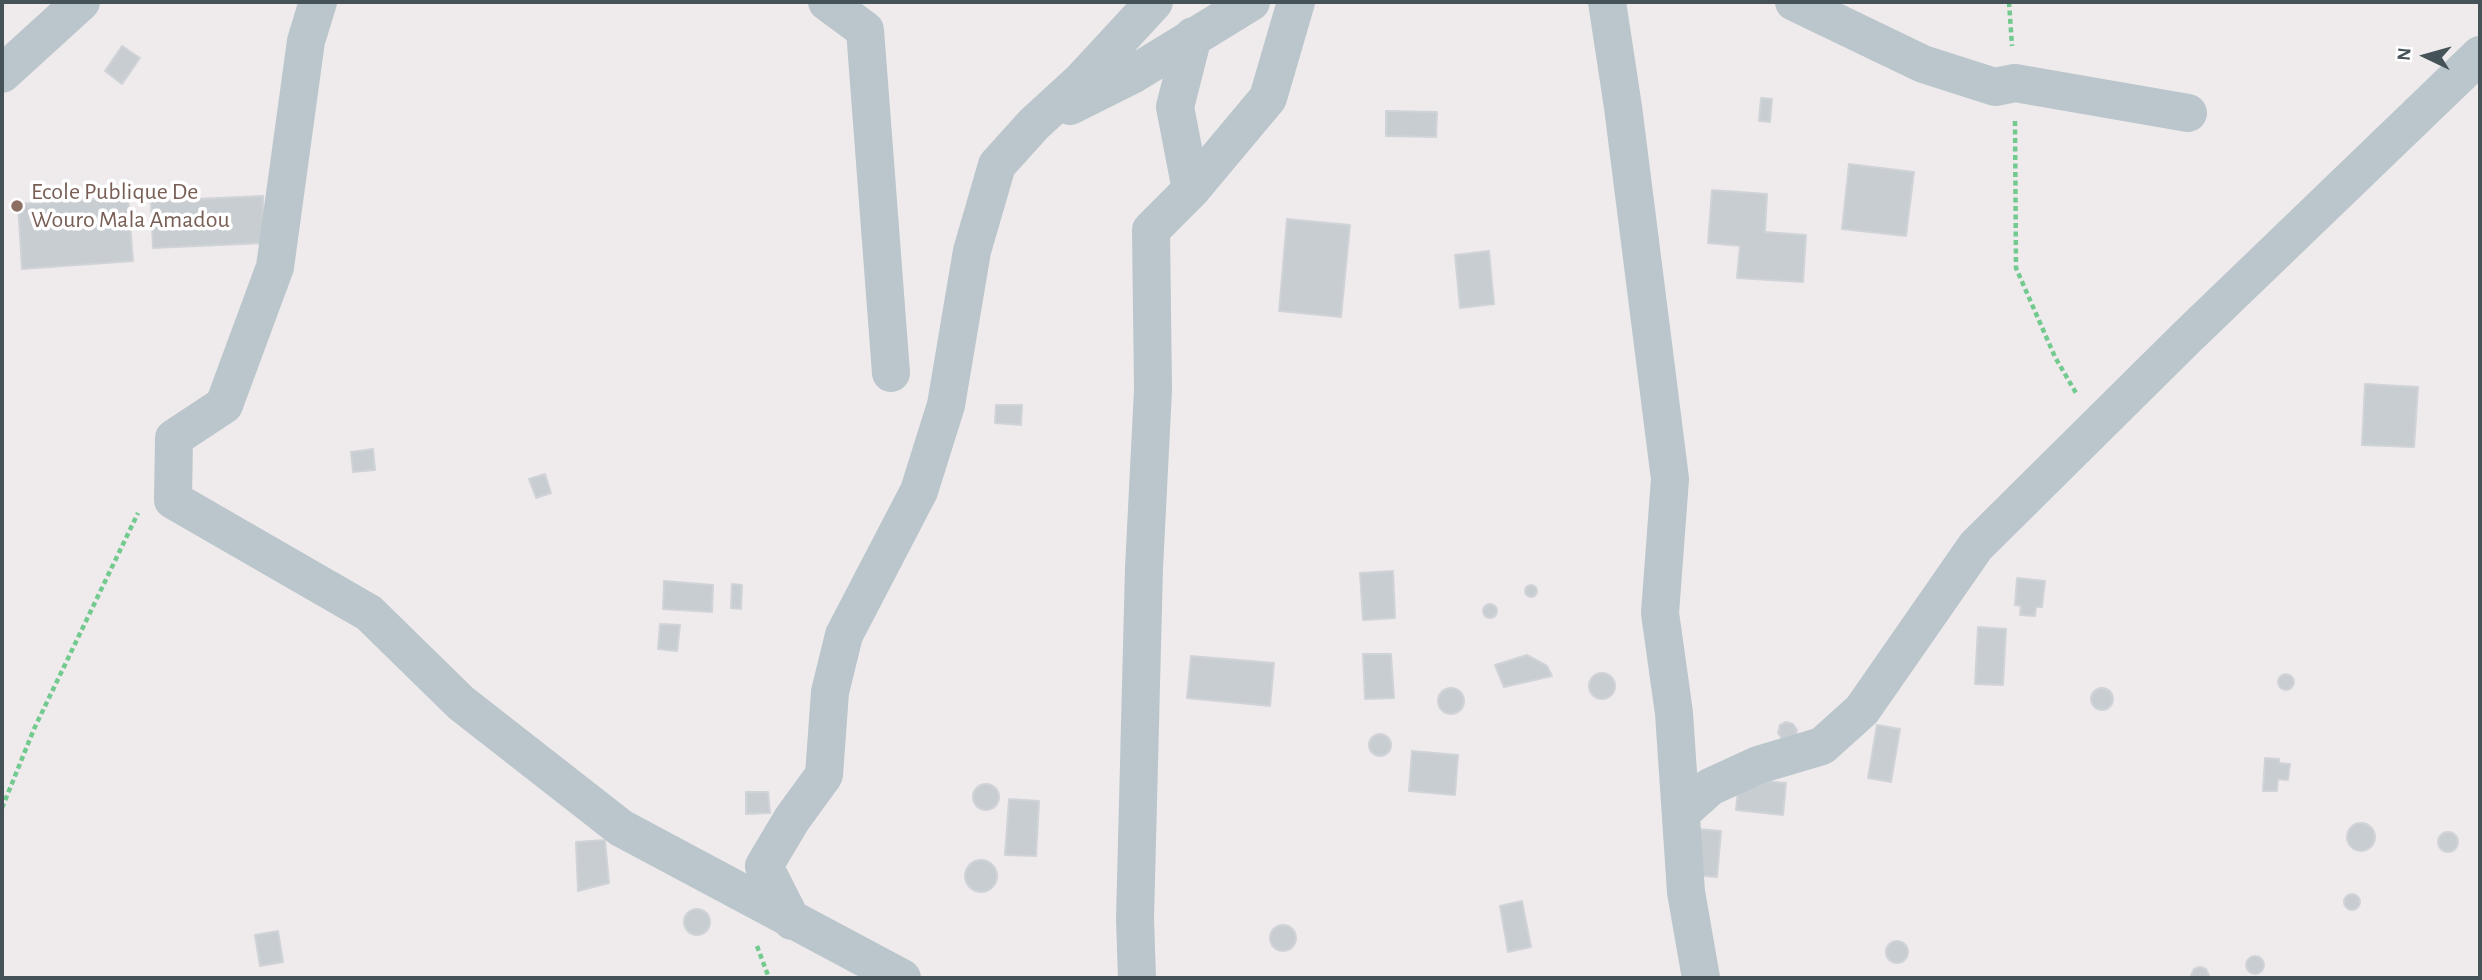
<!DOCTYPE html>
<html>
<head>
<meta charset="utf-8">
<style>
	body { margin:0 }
	#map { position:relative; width:2482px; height:980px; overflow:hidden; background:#efebec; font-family:"Alegreya Sans",sans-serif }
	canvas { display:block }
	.frame { position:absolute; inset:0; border:4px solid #455358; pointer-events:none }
	.north { position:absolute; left:2391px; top:21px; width:70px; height:70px; -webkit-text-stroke:5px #fff; paint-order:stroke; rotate:275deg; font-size:19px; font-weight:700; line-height:28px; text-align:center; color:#455358 }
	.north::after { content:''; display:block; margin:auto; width:24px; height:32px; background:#455358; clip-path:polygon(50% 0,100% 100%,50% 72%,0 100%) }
</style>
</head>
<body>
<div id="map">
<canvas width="2482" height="980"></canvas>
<div class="frame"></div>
<div class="north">N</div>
</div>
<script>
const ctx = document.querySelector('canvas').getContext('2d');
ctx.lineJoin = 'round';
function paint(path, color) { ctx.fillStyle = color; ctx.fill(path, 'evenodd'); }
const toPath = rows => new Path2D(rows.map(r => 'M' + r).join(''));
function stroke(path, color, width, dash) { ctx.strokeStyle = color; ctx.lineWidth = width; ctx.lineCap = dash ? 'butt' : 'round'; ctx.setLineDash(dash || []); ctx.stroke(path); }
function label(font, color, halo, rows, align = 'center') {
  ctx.font = font + ' "Alegreya Sans",sans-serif'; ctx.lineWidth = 7; ctx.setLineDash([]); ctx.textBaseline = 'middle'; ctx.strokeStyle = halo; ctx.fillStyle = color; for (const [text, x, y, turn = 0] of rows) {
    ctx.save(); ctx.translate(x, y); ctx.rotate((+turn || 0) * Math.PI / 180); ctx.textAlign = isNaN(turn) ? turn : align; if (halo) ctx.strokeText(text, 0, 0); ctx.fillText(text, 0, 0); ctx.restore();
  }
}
const building = toPath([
	[122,46,140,58,122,84,105,71,122,46],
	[1761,98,1772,99,1770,122,1759,121,1761,98],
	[1386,111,1437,112,1436,137,1386,136,1386,111],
	[1849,164,1914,172,1906,236,1842,229,1849,164],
	[1712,190,1767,194,1765,232,1806,235,1803,282,1737,278,1740,246,1708,243,1712,190],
	[263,196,264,243,153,248,151,201,263,196],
	[128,197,133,261,22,269,18,204,128,197],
	[1287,219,1350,225,1341,317,1279,311,1287,219],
	[1489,251,1494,304,1460,308,1455,255,1489,251],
	[2365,384,2418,387,2414,447,2362,445,2365,384],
	[996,405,1022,405,1021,425,995,423,996,405],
	[373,449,375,470,353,472,351,452,373,449],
	[545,474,551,493,536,498,529,479,545,474],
	[1393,571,1395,618,1363,620,1360,573,1393,571],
	[2017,578,2045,581,2042,607,2036,607,2035,616,2020,615,2021,606,2015,605,2017,578],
	[664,581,713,585,712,612,663,609,664,581],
	[732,584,742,585,741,609,731,608,732,584],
	'1525 591a6 6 0 1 1 12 0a6 6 0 1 1-12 0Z',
	'1483 611a7 7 0 1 1 14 0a7 7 0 1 1-14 0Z',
	[660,624,680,625,677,651,658,649,660,624],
	[1978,627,2006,629,2003,685,1975,684,1978,627],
	[1363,654,1391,654,1394,698,1365,699,1363,654],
	[1527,655,1547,666,1552,676,1504,687,1495,665,1527,655],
	[1191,656,1274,663,1270,706,1187,698,1191,656],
	'1589 686a13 13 0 1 1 26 0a13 13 0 1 1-26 0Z',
	'2278 682a8 8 0 1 1 16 0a8 8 0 1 1-16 0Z',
	'1438 701a13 13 0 1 1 26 0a13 13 0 1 1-26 0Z',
	'2091 699a11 11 0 1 1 22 0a11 11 0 1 1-22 0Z',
	[1786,722,1793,724,1797,730,1795,737,1782,739,1778,733,1780,725,1786,722],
	[1877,725,1900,729,1891,782,1868,778,1877,725],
	'1369 745a11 11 0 1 1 22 0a11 11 0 1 1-22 0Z',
	[1412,751,1458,755,1455,795,1409,791,1412,751],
	[2265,758,2279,759,2279,763,2290,764,2288,780,2278,779,2277,791,2263,791,2265,758],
	[1739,779,1786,783,1783,815,1736,810,1739,779],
	'973 797a13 13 0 1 1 26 0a13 13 0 1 1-26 0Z',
	[746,792,768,792,770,813,746,814,746,792],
	[1009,799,1039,801,1036,856,1005,855,1009,799],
	'2347 837a14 14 0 1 1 28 0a14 14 0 1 1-28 0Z',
	[1697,829,1721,831,1717,877,1693,875,1697,829],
	'2438 842a10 10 0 1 1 20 0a10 10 0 1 1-20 0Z',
	[605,840,609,883,578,891,576,842,605,840],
	'965 876a16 16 0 1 1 32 0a16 16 0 1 1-32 0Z',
	'2344 902a8 8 0 1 1 16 0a8 8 0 1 1-16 0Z',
	[1522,901,1531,947,1508,952,1500,906,1522,901],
	'684 922a13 13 0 1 1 26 0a13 13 0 1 1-26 0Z',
	'1270 938a13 13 0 1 1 26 0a13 13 0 1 1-26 0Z',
	[278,931,283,962,260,966,255,935,278,931],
	'1886 952a11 11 0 1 1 22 0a11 11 0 1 1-22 0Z',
	'2246 965a9 9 0 1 1 18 0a9 9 0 1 1-18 0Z',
	[2200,967,2206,969,2210,978,2190,978,2194,969,2200,967]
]);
const path = toPath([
	[2009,2,2012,46],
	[2015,121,2016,268,2055,357,2076,393],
	[2,808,34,729,138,513],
	[757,946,769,978]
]);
const minor = toPath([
	[318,2,306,41,275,267,224,405,174,438,173,500,369,613,461,703,621,828,902,978],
	[827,2,865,30,891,373],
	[1607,2,1623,107,1670,479,1660,613,1674,713,1686,892,1701,978],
	[1794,2,1923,64,1995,87,2015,83,2188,113],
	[2,74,81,2],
	[1070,106,1132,75,1251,2],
	[1191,190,1268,98,1296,2],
	[1681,813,1710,787,1758,765,1822,746,1862,710,1976,546,2186,338,2480,55],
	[792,921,764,866,792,819,824,775,830,692,844,635,919,491,946,405,972,251,997,165,1034,124,1082,80,1154,2],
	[1137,978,1135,919,1144,568,1153,390,1151,230,1191,190,1175,107,1193,36]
]);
const markers = [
	[17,206,7,"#8d6e63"]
];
const educationNames = [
	["Ecole Publique De",31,192],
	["Wouro Mala Amadou",31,220]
];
paint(building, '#c8cdd1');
stroke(building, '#d0d3d7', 2);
stroke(path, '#72ca8f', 4.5, [5, 3.5]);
stroke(minor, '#bac6cb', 38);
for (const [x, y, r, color] of markers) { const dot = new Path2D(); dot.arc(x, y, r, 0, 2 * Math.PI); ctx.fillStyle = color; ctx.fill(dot); stroke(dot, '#fff', 2.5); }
label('24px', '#785e54', '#fff', educationNames, 'left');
</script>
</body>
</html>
